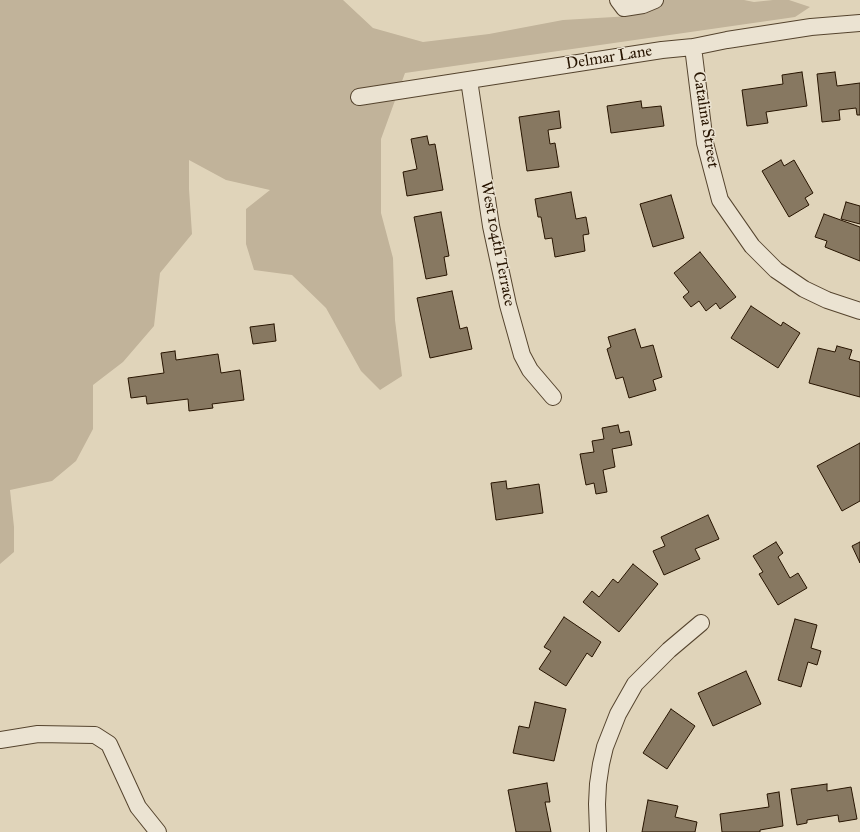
<!DOCTYPE html>
<html>
<head>
<meta charset="utf-8">
<style>
	body { margin:0 }
	canvas { display:block; background:#e0d4ba }
</style>
</head>
<body>
<canvas width="860" height="832"></canvas>
<script>
const ctx = document.querySelector('canvas').getContext('2d');
ctx.lineJoin = 'round';
function paint(path, color) { ctx.fillStyle = color; ctx.fill(path, 'evenodd'); }
const toPath = rows => new Path2D(rows.map(r => 'M' + r).join(''));
function stroke(path, color, width, dash) { ctx.strokeStyle = color; ctx.lineWidth = width; ctx.lineCap = dash ? 'butt' : 'round'; ctx.setLineDash(dash || []); ctx.stroke(path); }
function label(font, color, halo, rows, align = 'center') {
  ctx.font = font + ' "IM FELL Great Primer",serif'; ctx.lineWidth = 3; ctx.setLineDash([]); ctx.textBaseline = 'middle'; ctx.strokeStyle = halo; ctx.fillStyle = color; for (const [text, x, y, turn = 0] of rows) {
    ctx.save(); ctx.translate(x, y); ctx.rotate((+turn || 0) * Math.PI / 180); ctx.textAlign = isNaN(turn) ? turn : align; if (halo) ctx.strokeText(text, 0, 0); ctx.fillText(text, 0, 0); ctx.restore();
  }
}
const green = toPath([
	[0,0,343,0,373,28,423,42,489,34,563,20,631,16,661,0,744,0,754,2,773,0,789,0,810,7,795,17,405,73,381,139,381,213,393,258,395,320,402,376,380,390,361,371,326,308,292,275,254,270,246,244,246,209,270,190,226,180,189,160,189,189,192,234,160,273,154,326,123,362,93,385,93,429,76,461,52,481,10,490,14,527,14,552,0,564]
]);
const building = toPath([
	[802,72,807,106,766,112,768,123,747,126,742,90,783,84,782,75,802,72],
	[835,72,837,86,860,83,860,115,857,115,856,108,839,110,840,120,822,122,817,74,835,72],
	[641,101,642,108,661,106,664,126,611,133,607,106,641,101],
	[559,111,561,128,548,130,550,144,555,143,559,167,527,171,519,117,559,111],
	[427,136,429,145,435,144,443,190,407,196,403,172,417,169,411,139,427,136],
	[781,160,784,166,794,160,813,193,805,198,809,205,789,217,762,171,781,160],
	[571,192,576,219,586,217,589,234,583,235,585,251,555,257,552,238,545,239,541,217,538,217,535,199,571,192],
	[671,195,684,238,653,247,640,204,671,195],
	[846,202,860,206,860,224,841,219,846,202],
	[441,212,449,256,444,257,447,275,426,279,414,217,441,212],
	[824,214,860,227,860,261,825,247,827,241,815,237,824,214],
	[700,252,736,297,720,309,716,303,706,311,699,301,691,307,683,297,689,292,674,273,700,252],
	[452,291,460,329,467,327,472,349,430,358,417,298,452,291],
	[751,306,781,326,783,322,800,333,778,368,731,338,751,306],
	[274,324,276,341,253,344,250,327,274,324],
	[635,329,641,348,653,345,662,377,653,380,656,390,629,398,623,377,616,379,607,349,611,347,608,337,635,329],
	[837,346,852,350,849,359,860,362,860,397,809,383,818,348,835,352,837,346],
	[175,351,176,360,218,354,221,373,240,370,244,400,212,404,213,408,189,411,188,399,147,404,146,396,131,398,128,378,164,373,161,353,175,351],
	[618,425,620,433,629,431,632,445,612,449,615,467,603,470,607,492,596,494,594,483,586,485,580,454,594,452,592,441,604,439,602,428,618,425],
	[860,443,860,501,842,511,817,466,860,443],
	[506,481,507,489,539,484,543,513,496,520,491,483,506,481],
	[708,515,719,539,695,549,700,559,664,575,653,551,665,546,661,537,708,515],
	[776,542,783,553,778,557,790,578,798,573,807,588,778,605,759,574,763,572,753,556,776,542],
	[860,542,860,563,852,546,860,542],
	[633,564,658,584,619,632,583,602,592,591,599,597,613,579,618,583,633,564],
	[564,617,601,642,592,657,587,653,566,686,539,669,551,651,544,647,564,617],
	[795,619,817,625,811,648,821,651,817,665,808,662,801,687,778,680,795,619],
	[746,671,761,704,713,726,698,693,746,671],
	[535,702,566,709,554,761,513,753,519,726,529,728,535,702],
	[671,709,695,726,667,769,643,753,671,709],
	[547,783,550,802,545,802,551,832,516,832,508,790,547,783],
	[827,784,827,791,851,787,857,819,839,822,838,815,807,820,807,823,797,825,791,789,827,784],
	[779,792,783,826,760,830,760,832,722,832,720,814,769,807,767,794,779,792],
	[648,800,678,806,675,817,697,822,695,832,642,832,648,800]
]);
const minor = toPath([
	[618,0,624,8,643,5,655,0],
	[693,47,705,143,720,200,752,246,776,270,804,289,827,300,860,311],
	[469,80,491,226,508,305,522,355,530,370,553,397],
	[359,97,662,50,693,47,727,40,811,27,860,23],
	[0,740,38,734,95,735,109,744,138,807,158,832],
	[598,832,597,804,598,784,601,764,605,747,618,714,635,684,669,650,701,623]
]);
const streetNames = [
	["Delmar Lane",609,58,-9],
	["Catalina Street",705,120,81],
	["West 104th Terrace",497,244,79]
];
paint(green, '#c1b39a');
paint(building, '#877861');
stroke(building, '#271400', 1);
stroke(minor, '#55442e', 18);
stroke(minor, '#ebe3d2', 16);
label('16px', '#271400', '#ebe3d2', streetNames);
</script>
</body>
</html>
